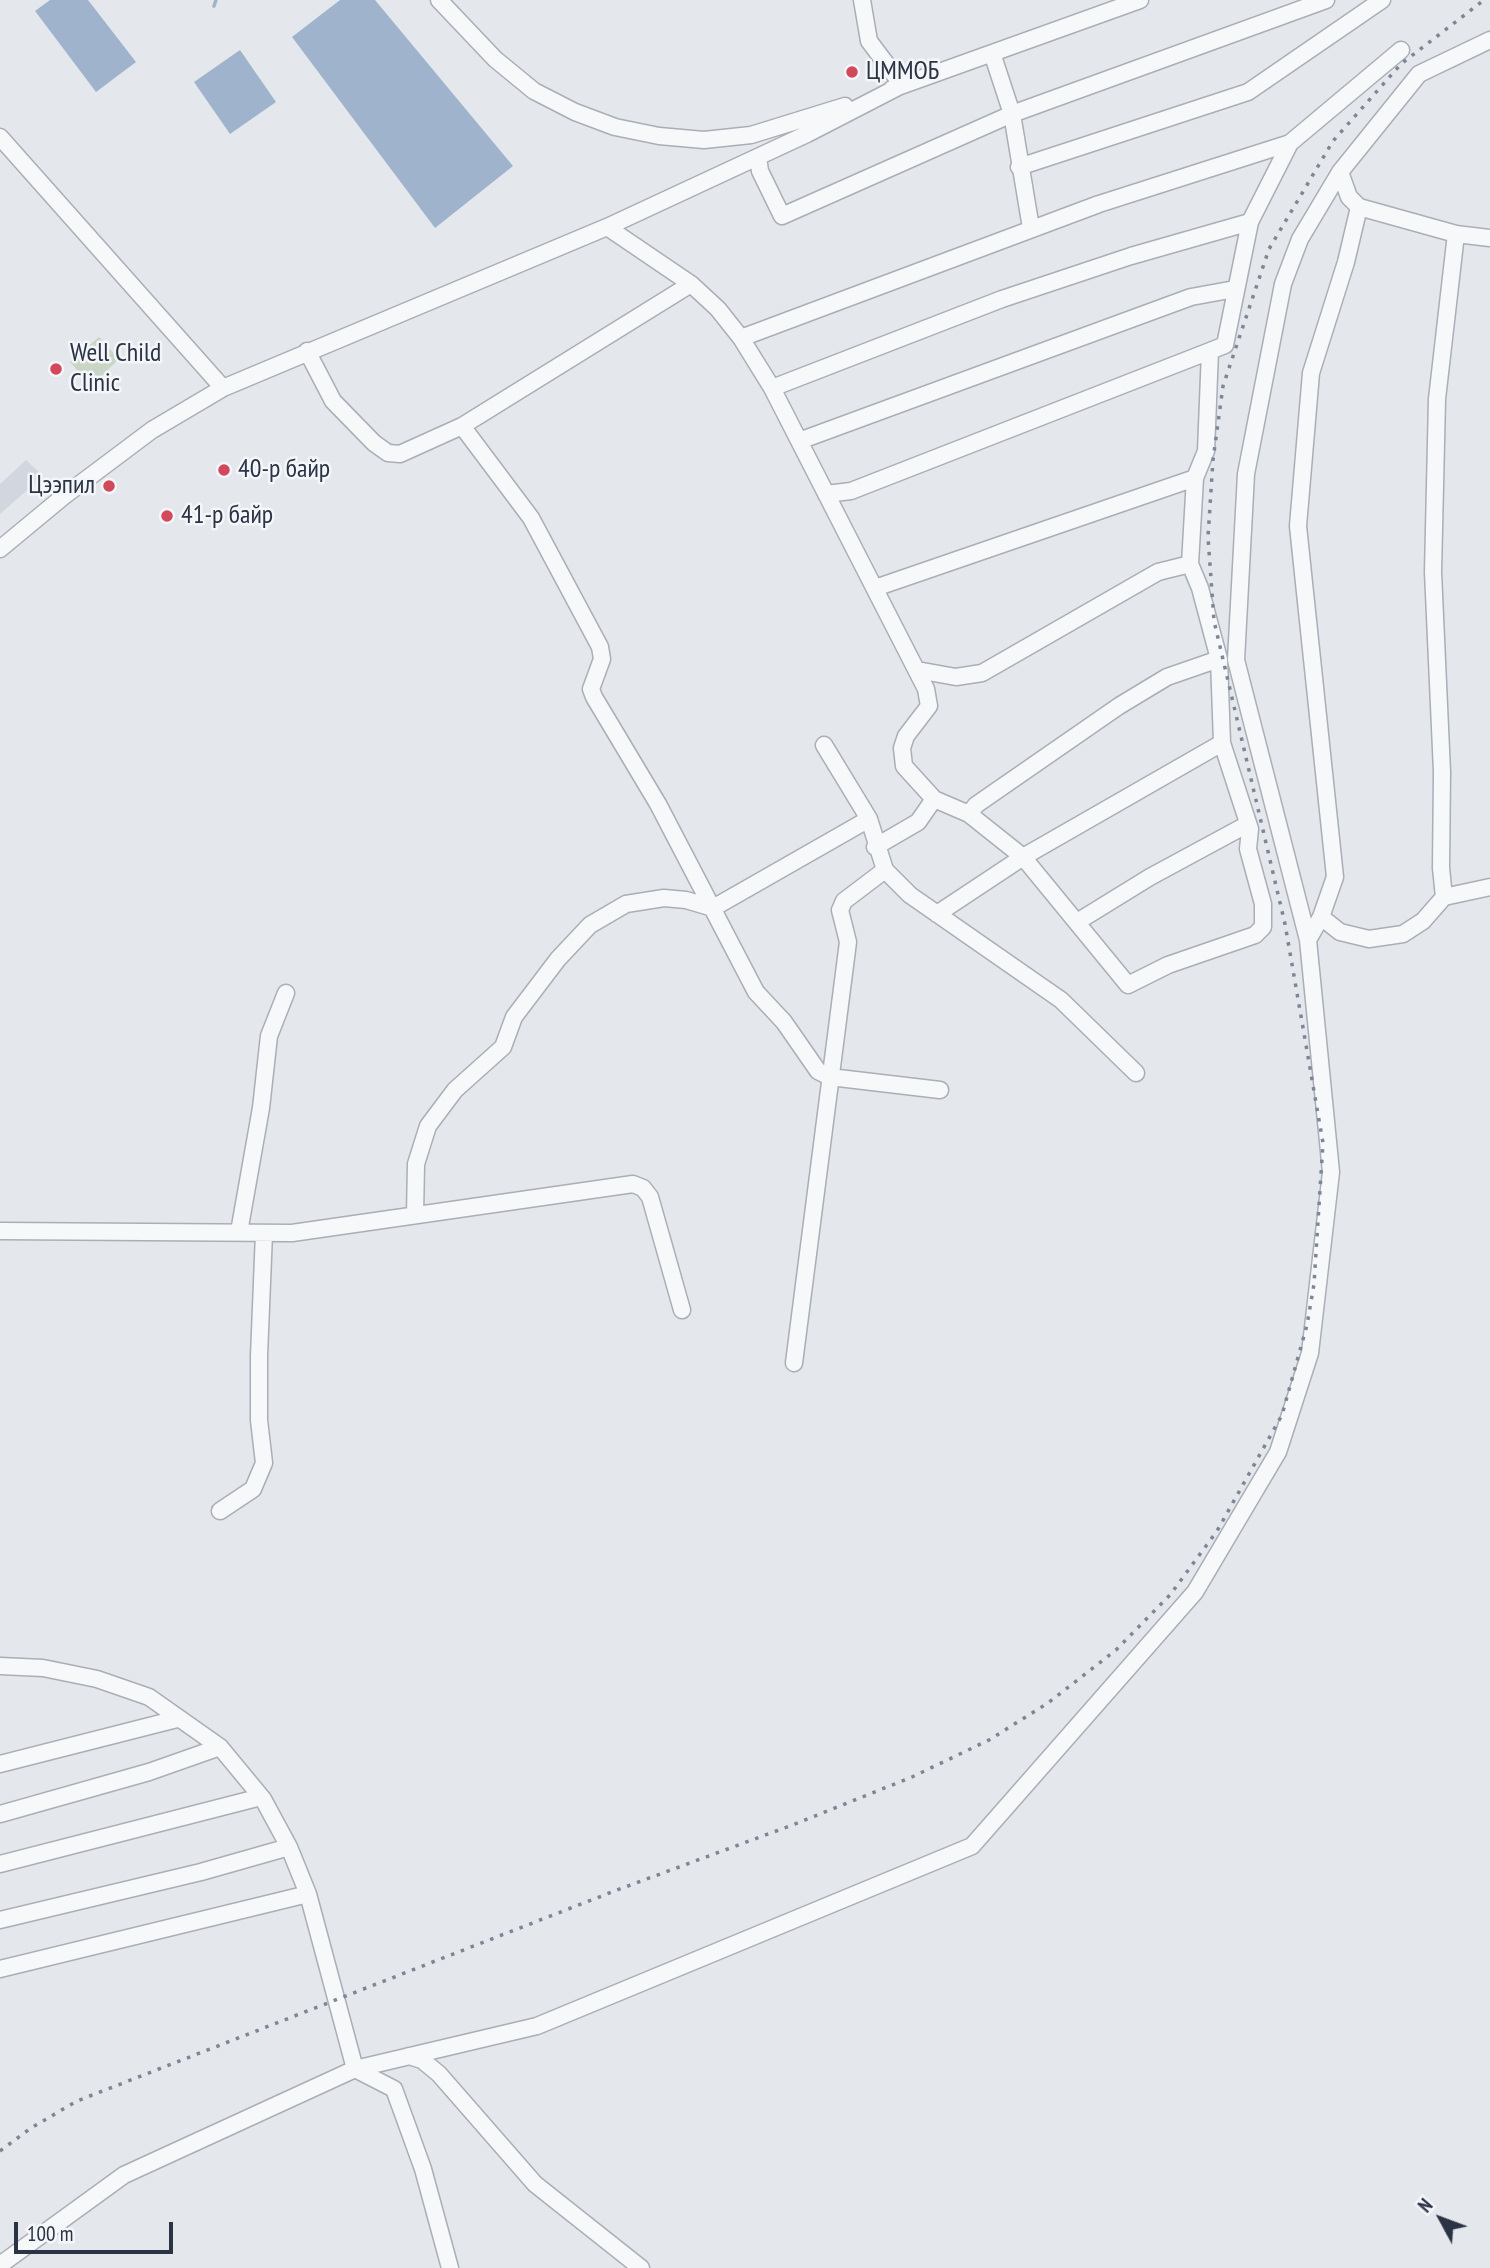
<!DOCTYPE html>
<html>
<head>
<meta charset="utf-8">
<style>
	body { margin:0 }
	#map { position:relative; width:1490px; height:2268px; overflow:hidden; background:#e4e7ec; font-family:"PT Sans Narrow",sans-serif }
	canvas { display:block }
	.north { position:absolute; left:1406px; top:2184px; width:70px; height:70px; -webkit-text-stroke:5px #f4f6f9; paint-order:stroke; rotate:311deg; font-size:19px; font-weight:700; line-height:28px; text-align:center; color:#2b3445 }
	.north::after { content:''; display:block; margin:auto; width:24px; height:32px; background:#2b3445; clip-path:polygon(50% 0,100% 100%,50% 72%,0 100%) }
	.scale { position:absolute; left:14px; top:2222px; width:159px; height:32px; box-sizing:border-box; border:4px solid #2b3445; border-top:0; padding-left:9px; font-size:21px; line-height:24px; white-space:nowrap; color:#2b3445; -webkit-text-stroke:5px #f4f6f9; paint-order:stroke }
</style>
</head>
<body>
<div id="map">
<canvas width="1490" height="2268"></canvas>
<div class="north">N</div>
<div class="scale">100 m</div>
</div>
<script>
const ctx = document.querySelector('canvas').getContext('2d');
ctx.lineJoin = 'round';
function paint(path, color) { ctx.fillStyle = color; ctx.fill(path, 'evenodd'); }
const toPath = rows => new Path2D(rows.map(r => 'M' + r).join(''));
function stroke(path, color, width, dash) { ctx.strokeStyle = color; ctx.lineWidth = width; ctx.lineCap = dash ? 'butt' : 'round'; ctx.setLineDash(dash || []); ctx.stroke(path); }
function label(font, color, halo, rows, align = 'center') {
  ctx.font = font + ' "PT Sans Narrow",sans-serif'; ctx.lineWidth = 5; ctx.setLineDash([]); ctx.textBaseline = 'middle'; ctx.strokeStyle = halo; ctx.fillStyle = color; for (const [text, x, y, turn = 0] of rows) {
    ctx.save(); ctx.translate(x, y); ctx.rotate((+turn || 0) * Math.PI / 180); ctx.textAlign = isNaN(turn) ? turn : align; if (halo) ctx.strokeText(text, 0, 0); ctx.fillText(text, 0, 0); ctx.restore();
  }
}
const built = toPath([
	[26,460,43,476,0,514,0,484]
]);
const green = toPath([
	[99,337,119,359,91,386,70,362]
]);
const water = toPath([
	[50,0,88,0,136,62,96,92,35,11],
	[340,0,375,0,513,166,435,228,292,37],
	[240,50,276,102,230,134,194,82]
]);
const stream = toPath([
	[214,6,216,0]
]);
const minor = toPath([
	[439,0,495,59,534,91,575,112,615,127,659,136,704,140,751,135,845,106],
	[992,53,1012,114,1031,228],
	[892,89,1140,0],
	[0,137,223,388],
	[758,157,760,171,782,216,1012,114,1326,0],
	[1019,167,1248,92,1382,0],
	[1359,207,1456,234,1490,238],
	[607,227,691,284,718,309,741,338,772,388,926,689,929,706,906,736,902,748,904,766,934,799,969,814,1023,857,1128,985,1168,965,1255,935,1263,927,1263,904,1248,849,1250,829,1222,743,1219,659,1200,588,1190,564,1195,478,1206,451,1210,351,1225,345,1250,222,1290,143,1401,50],
	[741,338,1099,204,1290,143],
	[307,351,333,401,374,443,388,453,400,454,462,426,691,284],
	[772,388,1002,299,1131,256,1250,222],
	[462,426,531,518,600,647,602,659,591,689,594,697,658,804,756,992,784,1022,818,1071,830,1077,940,1090],
	[799,441,1191,297,1235,289],
	[826,494,851,491,1210,351],
	[0,549,64,496,152,430,223,388,607,227,807,134,902,85,869,41,862,0],
	[875,588,1195,478],
	[917,670,956,677,982,673,1158,572,1190,564],
	[824,745,869,819,885,870,910,895,1061,1000,1136,1073],
	[969,814,976,805,1119,706,1167,677,1219,659],
	[875,847,918,822,934,799],
	[1444,897,1441,868,1442,772,1433,572,1437,399,1456,234],
	[937,914,1023,857,1222,743],
	[1321,917,1340,932,1369,939,1403,934,1423,921,1444,897,1490,887],
	[1077,922,1150,877,1248,824],
	[1308,940,1321,917,1335,877,1298,526,1311,373,1346,262,1359,207,1349,197,1340,172],
	[415,1215,416,1164,428,1126,455,1090,503,1047,514,1017,558,959,590,925,626,904,664,898,686,900,713,908,869,819],
	[0,1231,292,1233,633,1184,643,1188,650,1197,682,1310],
	[239,1232,261,1108,269,1036,286,993],
	[794,1363,848,942,840,910,844,901,885,870],
	[220,1511,253,1489,264,1463,259,1420,259,1356,264,1233],
	[0,1666,43,1668,97,1679,149,1697,220,1747,263,1799,289,1847,308,1894,355,2069,394,2089,423,2169,450,2268],
	[0,1764,177,1719],
	[0,1814,149,1772,220,1747],
	[0,1864,261,1797],
	[0,1920,201,1872,289,1847],
	[0,1969,308,1894],
	[409,2056,422,2060,439,2074,535,2184,641,2268],
	[0,2265,124,2175,355,2069,537,2026,972,1846,1195,1592,1278,1452,1310,1353,1331,1172,1308,940,1236,660,1246,474,1283,284,1300,239,1340,172,1419,74,1490,40]
]);
const rail = toPath([
	[0,2151,31,2128,77,2101,617,1890,795,1824,912,1777,989,1740,1048,1703,1116,1650,1170,1595,1217,1531,1282,1415,1307,1325,1314,1284,1323,1143,1285,924,1214,621,1208,537,1213,460,1223,386,1269,249,1333,141,1401,64,1484,0]
]);
const markers = [
	[852,72,7,"#d1495b"],
	[56,369,7,"#d1495b"],
	[224,470,7,"#d1495b"],
	[109,486,7,"#d1495b"],
	[167,516,7,"#d1495b"]
];
const poiNames = [
	["ЦММОБ",866,72],
	["Well Child",70,354],
	["Clinic",70,384],
	["40-р байр",238,470],
	["Цээпил",95,486,"right"],
	["41-р байр",181,516]
];
paint(built, '#d2d6de');
paint(green, '#c9d6c5');
paint(water, '#9fb4cc');
stroke(stream, '#9fb4cc', 3.5);
stroke(minor, '#a9aeb7', 19);
stroke(minor, '#f7f8fa', 16);
stroke(rail, '#7d8696', 3.5, [3.5, 7]);
for (const [x, y, r, color] of markers) { const dot = new Path2D(); dot.arc(x, y, r, 0, 2 * Math.PI); ctx.fillStyle = color; ctx.fill(dot); stroke(dot, '#f4f6f9', 2.5); }
label('26px', '#2b3445', '#f4f6f9', poiNames, 'left');
</script>
</body>
</html>
